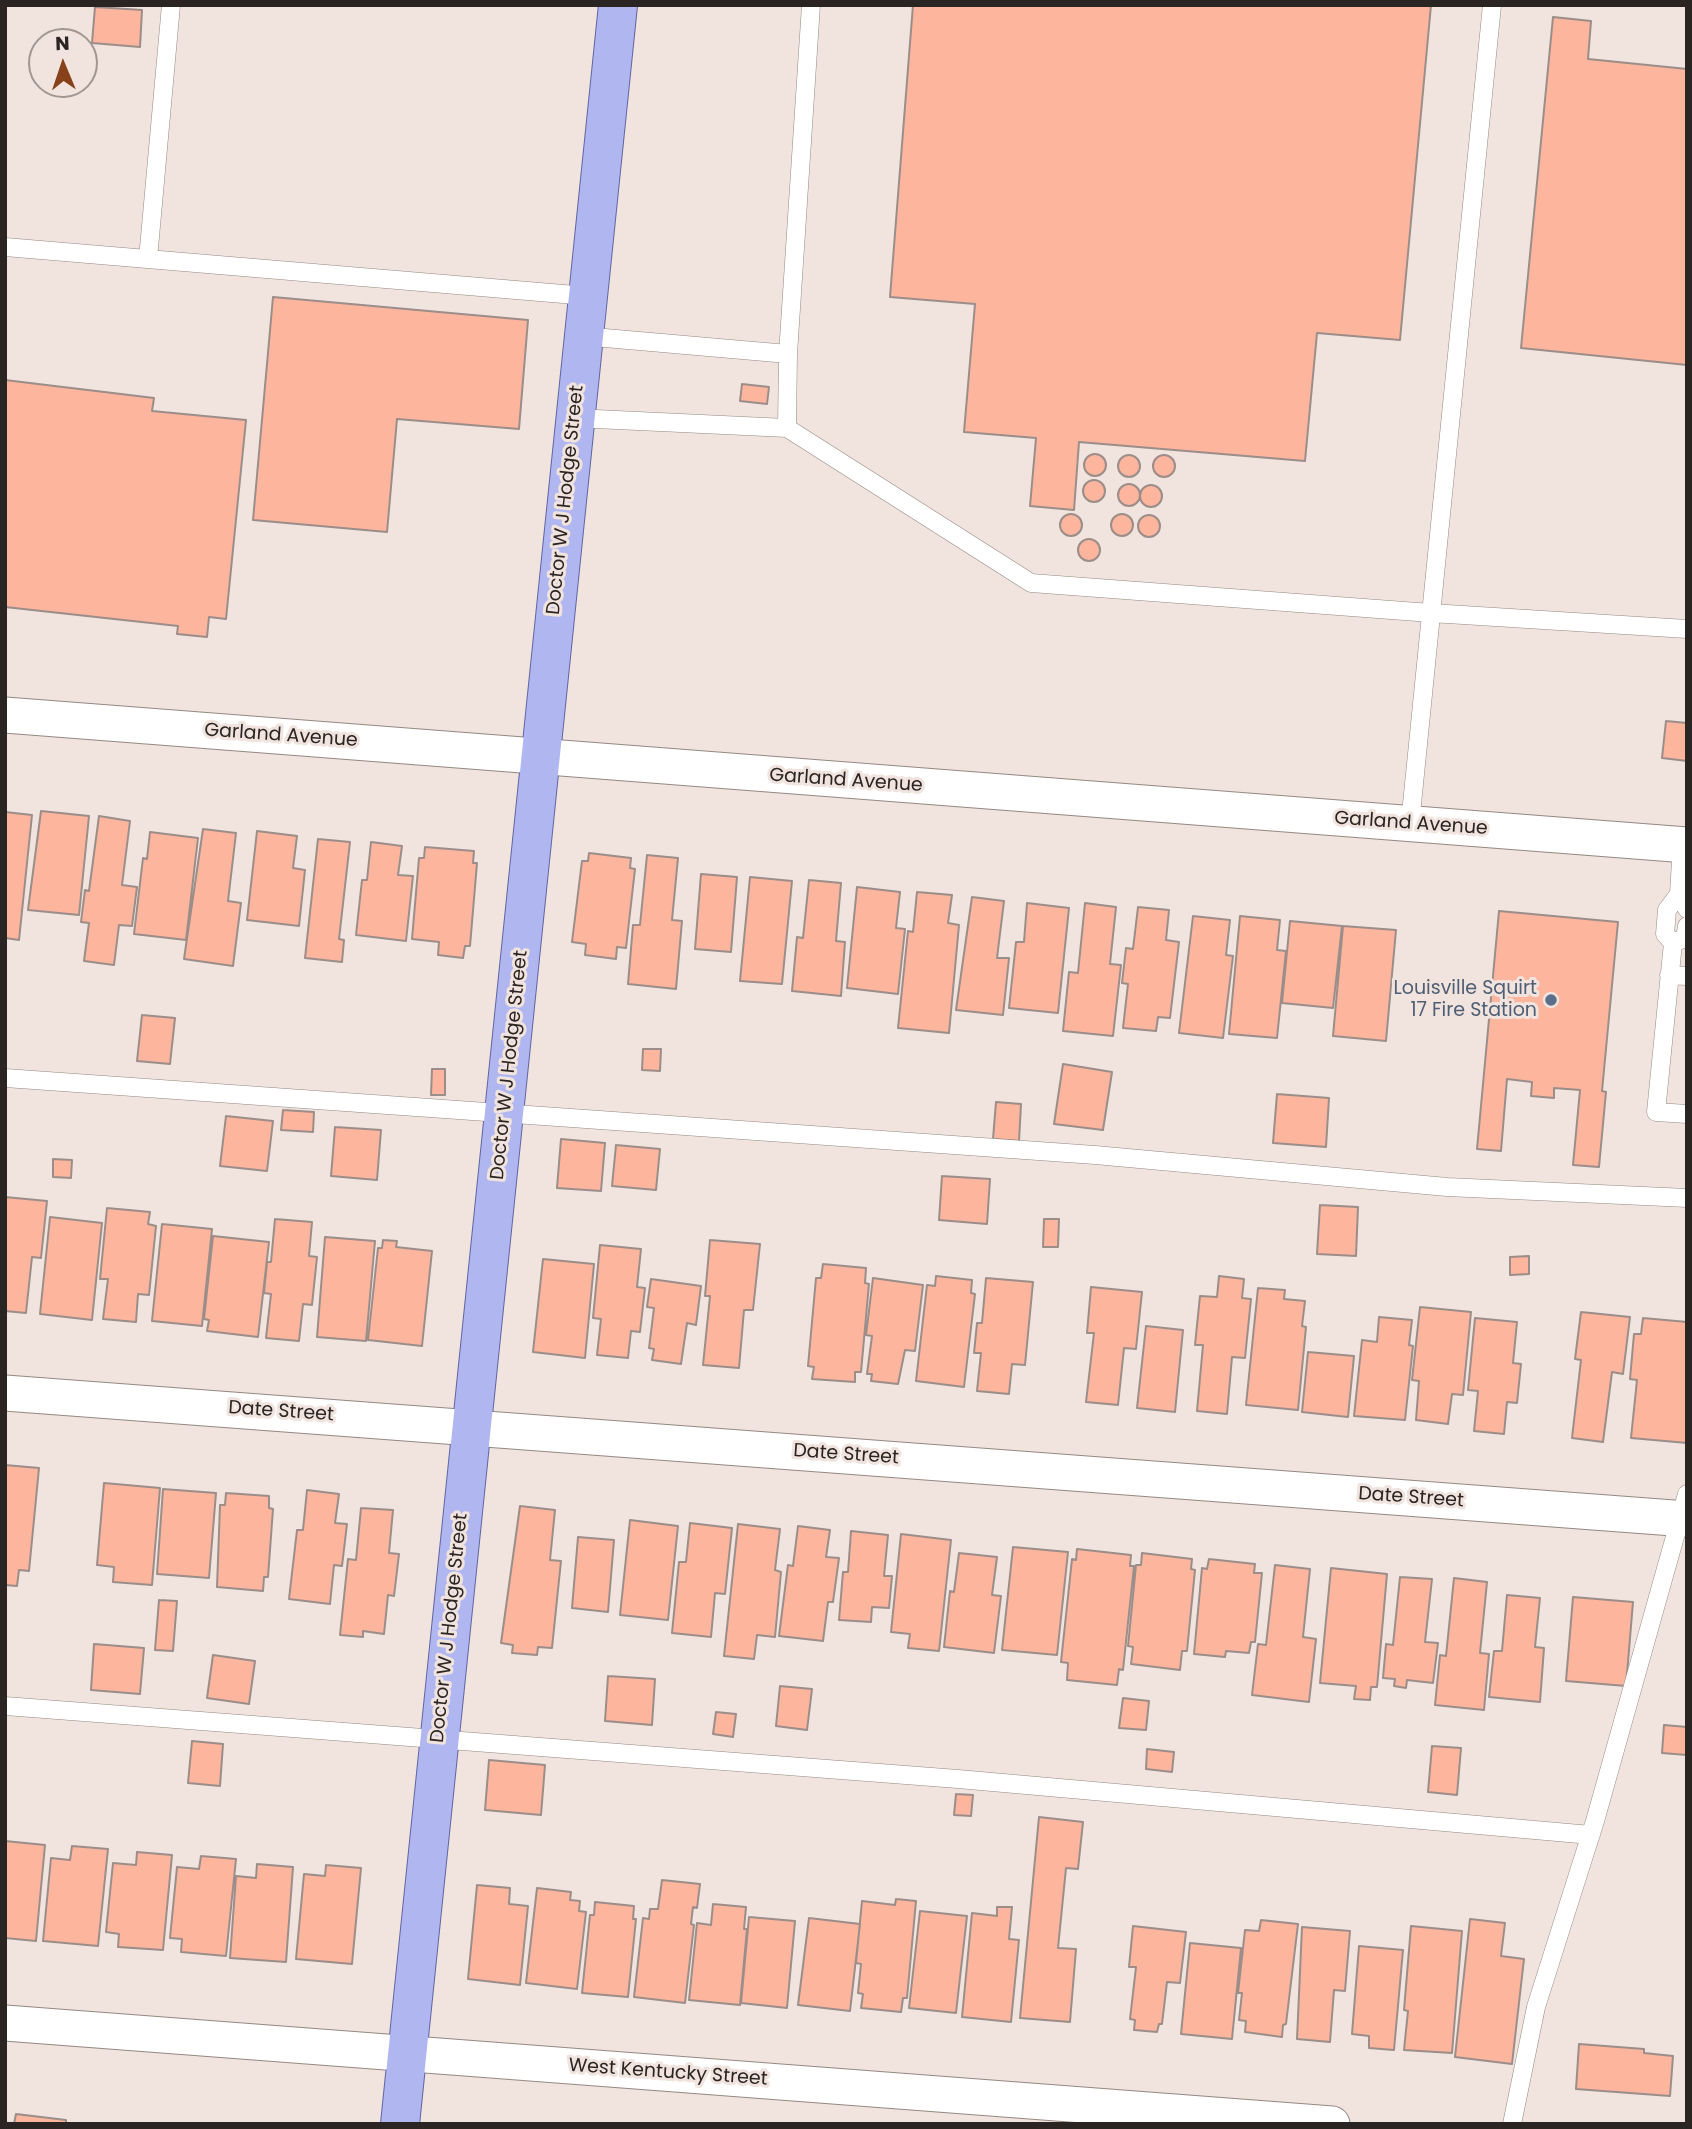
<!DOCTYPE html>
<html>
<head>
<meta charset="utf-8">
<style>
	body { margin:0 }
	#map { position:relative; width:1692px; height:2129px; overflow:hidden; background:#f1e3dd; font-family:Poppins,sans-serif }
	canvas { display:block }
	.frame { position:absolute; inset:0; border:7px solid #2a2422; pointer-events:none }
	.north { position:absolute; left:28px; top:28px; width:70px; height:70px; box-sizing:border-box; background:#f1e3dd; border:2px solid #a19792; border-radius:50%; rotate:358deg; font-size:19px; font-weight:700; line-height:28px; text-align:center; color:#2a2422 }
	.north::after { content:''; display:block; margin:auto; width:24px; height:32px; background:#87421a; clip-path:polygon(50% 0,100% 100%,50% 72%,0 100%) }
</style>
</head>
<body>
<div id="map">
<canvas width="1692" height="2129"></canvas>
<div class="frame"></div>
<div class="north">N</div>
</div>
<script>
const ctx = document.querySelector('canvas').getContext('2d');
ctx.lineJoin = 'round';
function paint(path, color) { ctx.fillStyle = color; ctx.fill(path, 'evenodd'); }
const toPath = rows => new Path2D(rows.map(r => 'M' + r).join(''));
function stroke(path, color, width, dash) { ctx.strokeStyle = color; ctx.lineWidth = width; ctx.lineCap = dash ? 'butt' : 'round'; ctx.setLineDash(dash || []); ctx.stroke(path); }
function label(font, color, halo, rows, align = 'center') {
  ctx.font = font + ' Poppins,sans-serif'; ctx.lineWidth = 6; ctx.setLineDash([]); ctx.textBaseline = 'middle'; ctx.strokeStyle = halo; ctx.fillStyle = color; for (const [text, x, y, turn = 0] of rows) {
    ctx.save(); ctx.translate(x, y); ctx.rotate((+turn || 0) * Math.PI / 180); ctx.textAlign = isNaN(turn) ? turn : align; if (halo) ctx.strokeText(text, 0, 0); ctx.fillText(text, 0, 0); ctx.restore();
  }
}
const building = toPath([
	[913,5,1431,5,1400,340,1317,333,1305,461,1079,442,1074,510,1030,506,1036,438,964,432,975,304,890,297,913,5],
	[95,7,142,10,140,47,92,43,95,7],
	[1553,17,1591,21,1588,59,1687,69,1687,365,1521,348,1553,17],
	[273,297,528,320,519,429,397,419,387,532,253,520,273,297],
	[5,380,154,398,152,411,246,420,226,619,209,617,207,637,177,634,178,626,5,607,5,380],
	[742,384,769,387,767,404,740,401,742,384],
	'1084 465a11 11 0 1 1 22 0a11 11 0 1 1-22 0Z',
	'1153 466a11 11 0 1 1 22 0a11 11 0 1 1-22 0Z',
	'1118 466a11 11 0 1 1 22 0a11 11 0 1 1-22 0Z',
	'1083 491a11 11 0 1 1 22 0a11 11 0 1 1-22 0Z',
	'1118 495a11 11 0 1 1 22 0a11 11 0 1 1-22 0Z',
	'1140 496a11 11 0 1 1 22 0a11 11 0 1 1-22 0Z',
	'1111 525a11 11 0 1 1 22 0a11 11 0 1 1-22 0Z',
	'1060 525a11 11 0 1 1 22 0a11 11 0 1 1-22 0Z',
	'1138 526a11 11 0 1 1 22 0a11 11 0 1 1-22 0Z',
	'1078 550a11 11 0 1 1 22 0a11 11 0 1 1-22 0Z',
	[1666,721,1687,723,1687,761,1662,758,1666,721],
	[41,811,89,816,79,915,28,910,41,811],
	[5,812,32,815,19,940,5,938,5,812],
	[99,816,130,821,122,885,137,887,132,926,119,925,114,965,84,961,89,923,81,922,85,890,89,891,99,816],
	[203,829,236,833,228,901,241,903,233,966,184,959,203,829],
	[257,831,297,836,293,868,305,870,299,926,247,920,257,831],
	[150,832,198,838,186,940,134,934,143,858,147,859,150,832],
	[318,839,350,842,339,939,344,940,342,962,305,958,318,839],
	[371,842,402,846,398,875,413,876,406,941,356,935,362,880,367,880,371,842],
	[425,847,474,851,473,863,477,863,470,946,465,946,463,958,438,955,439,942,412,939,419,858,424,858,425,847],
	[589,853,631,858,630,868,635,869,626,948,617,947,616,959,585,955,586,944,572,942,582,861,588,861,589,853],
	[647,855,678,858,672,920,682,921,676,989,628,984,633,925,640,925,647,855],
	[701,874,737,877,731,952,695,949,701,874],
	[750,877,792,881,782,984,740,981,750,877],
	[809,880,841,883,836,941,845,942,841,996,792,991,797,937,803,938,809,880],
	[857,887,900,892,896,928,905,929,898,994,847,988,857,887],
	[917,892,952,895,948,923,959,925,949,1033,898,1028,908,931,913,932,917,892],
	[972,897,1004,901,997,958,1009,958,1003,1015,956,1010,972,897],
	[1027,903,1069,908,1058,1013,1009,1008,1016,942,1024,942,1027,903],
	[1085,903,1116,907,1110,964,1121,965,1113,1036,1063,1031,1069,972,1078,973,1085,903],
	[1138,907,1169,910,1166,940,1179,942,1170,1018,1158,1017,1156,1031,1123,1028,1128,984,1122,983,1126,948,1133,949,1138,907],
	[1499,911,1618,922,1602,1091,1606,1092,1599,1167,1573,1165,1580,1090,1554,1088,1554,1098,1531,1096,1532,1082,1507,1079,1501,1151,1477,1149,1499,911],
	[1193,916,1230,920,1226,955,1233,956,1223,1038,1179,1033,1193,916],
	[1240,916,1280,920,1277,950,1286,951,1277,1038,1229,1034,1240,916],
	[1290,921,1342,926,1333,1008,1282,1003,1290,921],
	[1343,926,1396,930,1386,1041,1333,1036,1343,926],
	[142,1015,175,1018,170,1064,137,1061,142,1015],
	[643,1049,661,1049,660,1071,642,1070,643,1049],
	[1063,1064,1112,1072,1103,1130,1054,1124,1063,1064],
	[432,1069,445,1069,445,1095,431,1095,432,1069],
	[1277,1094,1329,1098,1326,1147,1273,1143,1277,1094],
	[996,1102,1021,1104,1019,1141,993,1139,996,1102],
	[283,1110,314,1112,313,1132,281,1130,283,1110],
	[226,1116,273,1121,267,1171,220,1166,226,1116],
	[335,1127,381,1130,377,1180,331,1176,335,1127],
	[561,1139,605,1143,601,1191,557,1188,561,1139],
	[616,1145,660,1149,656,1190,612,1186,616,1145],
	[53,1159,72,1160,71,1178,53,1177,53,1159],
	[942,1176,990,1179,987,1224,939,1220,942,1176],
	[5,1197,47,1201,41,1258,32,1257,26,1313,5,1311,5,1197],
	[1320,1205,1358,1207,1356,1256,1317,1254,1320,1205],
	[107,1208,150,1212,148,1224,156,1226,149,1295,138,1294,136,1322,103,1319,108,1279,100,1279,107,1208],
	[50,1217,102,1223,92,1320,40,1314,50,1217],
	[275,1219,312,1222,309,1256,317,1257,312,1305,303,1304,299,1341,266,1338,271,1294,264,1293,267,1262,271,1262,275,1219],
	[1044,1219,1059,1219,1058,1247,1043,1247,1044,1219],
	[162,1224,212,1229,202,1326,152,1321,162,1224],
	[213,1236,269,1242,258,1337,207,1331,209,1320,204,1319,213,1236],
	[325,1237,375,1241,366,1341,317,1337,325,1237],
	[383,1240,397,1241,396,1247,432,1251,422,1346,368,1340,378,1248,382,1248,383,1240],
	[710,1240,760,1244,753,1310,744,1310,739,1368,703,1365,710,1296,705,1296,710,1240],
	[600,1245,641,1249,637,1287,645,1288,640,1332,631,1331,628,1358,597,1355,601,1319,593,1318,600,1245],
	[1529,1256,1529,1274,1510,1275,1510,1257,1529,1256],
	[543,1259,594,1264,585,1358,533,1352,543,1259],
	[823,1264,866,1268,865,1283,869,1284,861,1372,855,1372,855,1382,812,1379,814,1367,808,1366,816,1278,821,1278,823,1264],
	[936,1276,972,1280,971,1293,975,1294,964,1387,916,1381,927,1285,935,1286,936,1276],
	[1219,1276,1244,1279,1242,1298,1251,1299,1245,1358,1232,1357,1227,1414,1197,1411,1203,1345,1195,1345,1200,1296,1217,1297,1219,1276],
	[873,1278,923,1285,915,1351,905,1350,898,1384,871,1381,872,1374,867,1374,872,1336,866,1335,873,1278],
	[986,1278,1033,1282,1025,1365,1012,1364,1009,1394,977,1391,981,1353,974,1353,977,1323,982,1323,986,1278],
	[651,1279,701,1286,696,1325,687,1323,681,1364,652,1360,654,1349,649,1348,654,1308,647,1307,651,1279],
	[1091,1287,1142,1292,1136,1349,1124,1348,1118,1405,1086,1402,1094,1333,1087,1333,1091,1287],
	[1258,1288,1285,1290,1284,1299,1305,1301,1302,1326,1306,1327,1298,1410,1246,1405,1258,1288],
	[1420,1307,1471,1312,1463,1395,1452,1394,1448,1424,1416,1420,1419,1381,1412,1380,1420,1307],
	[1581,1312,1630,1317,1623,1374,1612,1372,1603,1442,1572,1438,1581,1360,1575,1359,1581,1312],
	[1379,1317,1412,1320,1409,1345,1413,1346,1405,1420,1354,1416,1362,1340,1377,1342,1379,1317],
	[1475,1318,1517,1322,1513,1363,1521,1364,1517,1403,1507,1402,1504,1434,1474,1431,1478,1391,1468,1390,1475,1318],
	[1643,1318,1687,1322,1687,1443,1631,1438,1637,1380,1630,1379,1634,1334,1641,1334,1643,1318],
	[1146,1326,1183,1330,1175,1412,1137,1408,1146,1326],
	[1308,1352,1354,1356,1348,1417,1302,1412,1308,1352],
	[5,1465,39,1468,29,1571,19,1570,17,1586,5,1585,5,1465],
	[104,1483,160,1488,152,1585,113,1582,114,1567,97,1565,104,1483],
	[163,1489,216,1493,209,1578,157,1574,163,1489],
	[307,1490,339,1494,335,1523,347,1524,342,1566,334,1565,330,1604,289,1599,297,1530,303,1530,307,1490],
	[226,1493,269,1496,269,1508,273,1509,268,1577,264,1577,263,1591,217,1587,220,1505,225,1505,226,1493],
	[520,1506,555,1510,550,1560,561,1561,552,1648,538,1647,537,1655,512,1653,513,1645,501,1643,520,1506],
	[361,1508,393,1510,389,1553,399,1554,394,1596,388,1595,384,1634,363,1631,363,1637,340,1635,348,1559,356,1560,361,1508],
	[630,1520,678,1526,668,1620,620,1615,630,1520],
	[690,1523,732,1528,725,1594,715,1593,711,1637,672,1633,679,1562,686,1562,690,1523],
	[738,1524,780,1529,775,1570,781,1572,775,1637,757,1635,754,1659,724,1656,738,1524],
	[798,1526,830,1530,826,1557,839,1558,833,1602,828,1602,823,1641,779,1636,788,1565,793,1566,798,1526],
	[851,1531,888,1535,884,1576,892,1576,889,1608,872,1607,871,1622,839,1620,843,1572,848,1572,851,1531],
	[901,1534,951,1540,939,1651,908,1648,910,1634,891,1632,901,1534],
	[578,1537,614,1540,608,1612,572,1608,578,1537],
	[1013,1547,1068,1552,1057,1655,1002,1650,1013,1547],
	[1077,1549,1131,1555,1130,1566,1134,1566,1123,1670,1119,1669,1117,1685,1067,1680,1068,1663,1061,1662,1072,1559,1076,1560,1077,1549],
	[959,1553,997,1557,992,1595,1001,1596,994,1653,944,1647,950,1591,954,1592,959,1553],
	[1142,1553,1192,1559,1191,1569,1195,1570,1187,1651,1182,1651,1180,1670,1131,1664,1133,1647,1128,1646,1136,1565,1141,1565,1142,1553],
	[1209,1559,1255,1564,1254,1573,1262,1573,1255,1642,1251,1642,1249,1653,1226,1651,1225,1657,1194,1654,1202,1568,1207,1569,1209,1559],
	[1275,1565,1310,1569,1303,1637,1316,1639,1309,1702,1252,1695,1258,1644,1266,1645,1275,1565],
	[1331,1568,1387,1574,1377,1687,1371,1687,1370,1700,1354,1699,1356,1686,1320,1683,1331,1568],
	[1400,1577,1432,1579,1425,1642,1438,1643,1433,1683,1407,1680,1406,1688,1394,1686,1395,1679,1383,1678,1386,1644,1393,1645,1400,1577],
	[1454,1578,1487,1582,1480,1653,1489,1654,1484,1710,1435,1705,1440,1655,1446,1656,1454,1578],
	[1507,1595,1540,1598,1535,1647,1544,1648,1540,1702,1489,1697,1494,1651,1502,1651,1507,1595],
	[1573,1597,1633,1602,1626,1686,1566,1681,1573,1597],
	[159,1600,177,1601,173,1651,155,1650,159,1600],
	[94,1644,144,1648,140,1694,91,1690,94,1644],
	[213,1655,255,1661,249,1704,207,1698,213,1655],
	[608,1676,655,1679,652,1725,605,1721,608,1676],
	[780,1686,812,1689,807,1730,776,1726,780,1686],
	[1123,1698,1149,1701,1146,1730,1119,1728,1123,1698],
	[716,1712,736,1714,733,1737,713,1734,716,1712],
	[1664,1725,1687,1727,1687,1755,1662,1753,1664,1725],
	[192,1741,223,1744,220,1786,188,1783,192,1741],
	[1432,1746,1461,1748,1457,1795,1428,1792,1432,1746],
	[1147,1749,1174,1752,1172,1772,1146,1769,1147,1749],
	[489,1760,545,1765,541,1815,485,1810,489,1760],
	[956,1794,973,1795,971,1816,954,1815,956,1794],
	[1039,1817,1083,1822,1078,1869,1066,1868,1058,1948,1076,1949,1070,2022,1020,2018,1039,1817],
	[5,1841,45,1845,36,1941,5,1938,5,1841],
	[72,1846,108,1849,98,1946,43,1941,51,1858,70,1860,72,1846],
	[137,1852,172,1855,163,1950,118,1947,119,1934,106,1932,113,1863,136,1865,137,1852],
	[201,1856,236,1859,226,1956,181,1952,182,1939,170,1938,177,1867,199,1869,201,1856],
	[257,1864,293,1867,286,1962,230,1958,236,1876,256,1878,257,1864],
	[326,1865,361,1868,352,1964,296,1959,304,1874,325,1876,326,1865],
	[662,1880,700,1884,697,1908,693,1907,691,1924,694,1925,685,2003,634,1997,643,1918,649,1919,650,1909,658,1909,662,1880],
	[477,1885,510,1888,509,1904,528,1906,520,1985,468,1979,477,1885],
	[537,1888,571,1892,570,1900,580,1901,579,1911,586,1912,577,1989,526,1983,537,1888],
	[896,1899,916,1901,907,1998,903,1998,901,2012,861,2008,863,1994,858,1993,861,1964,856,1963,862,1901,895,1905,896,1899],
	[595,1902,634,1906,633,1919,636,1919,628,1997,582,1993,590,1915,594,1915,595,1902],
	[713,1904,746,1907,744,1929,747,1929,740,2005,689,2000,697,1923,711,1925,713,1904],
	[997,1907,1012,1907,1009,1939,1019,1940,1011,2022,962,2017,972,1913,997,1916,997,1907],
	[920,1911,967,1916,956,2013,909,2008,920,1911],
	[749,1917,795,1921,787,2008,741,2003,749,1917],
	[809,1918,860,1924,850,2011,798,2005,809,1918],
	[1470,1919,1505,1923,1501,1956,1524,1959,1512,2064,1455,2057,1470,1919],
	[1261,1920,1298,1924,1286,2024,1283,2025,1282,2037,1245,2032,1246,2021,1239,2020,1242,1993,1238,1993,1245,1930,1259,1931,1261,1920],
	[1133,1926,1186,1932,1180,1983,1167,1982,1162,2024,1159,2024,1157,2032,1134,2030,1135,2020,1130,2019,1136,1967,1129,1967,1133,1926],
	[1411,1926,1462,1931,1452,2053,1404,2050,1408,2011,1404,2010,1411,1926],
	[1302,1927,1350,1931,1345,1991,1334,1990,1330,2042,1297,2039,1302,1927],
	[1190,1943,1241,1948,1232,2039,1181,2034,1190,1943],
	[1359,1946,1403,1950,1394,2050,1369,2048,1369,2036,1352,2034,1359,1946],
	[1579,2044,1644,2049,1644,2053,1673,2056,1670,2096,1576,2089,1579,2044],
	[16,2114,66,2120,66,2124,14,2124,16,2114]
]);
const service = toPath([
	[5,247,587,296],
	[148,259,171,5],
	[582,336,788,354],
	[574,418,787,428,1031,583,1431,613,1687,629],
	[787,428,788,354,811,5],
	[1410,824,1492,5],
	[1682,844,1679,894,1687,909],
	[1673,943,1656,1112,1687,1114],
	[1673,943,1665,934,1667,910,1679,894],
	[1673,943,1685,938,1687,926],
	[1669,975,1687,976],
	[5,1078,1095,1155,1447,1187,1687,1198],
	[5,1706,958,1779,1591,1835],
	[1512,2124,1536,2007,1595,1821,1687,1494]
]);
const minor = toPath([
	[5,715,1687,845],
	[5,1393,1687,1519],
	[5,2023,1332,2124]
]);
const primary = toPath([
	[400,2124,618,5]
]);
const markers = [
	[1551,1000,7,"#5c6f8a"]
];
const streetNames = [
	["Doctor W J Hodge Street",566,500,-84],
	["Garland Avenue",281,736,4],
	["Garland Avenue",846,781,4],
	["Garland Avenue",1411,824,4],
	["Doctor W J Hodge Street",510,1065,-84],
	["Date Street",281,1412,4],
	["Date Street",846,1455,4],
	["Date Street",1411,1498,4],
	["Doctor W J Hodge Street",450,1628,-84],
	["West Kentucky Street",668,2073,4]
];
const serviceNames = [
	["Louisville Squirt",1537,989],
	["17 Fire Station",1537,1011]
];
paint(building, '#fdb59d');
stroke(building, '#9b8d89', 2);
stroke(service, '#958883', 19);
stroke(minor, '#958883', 37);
stroke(primary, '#5f64a1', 40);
stroke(service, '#fff', 18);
stroke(minor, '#fff', 35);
stroke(primary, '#b0b6f0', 38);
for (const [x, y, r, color] of markers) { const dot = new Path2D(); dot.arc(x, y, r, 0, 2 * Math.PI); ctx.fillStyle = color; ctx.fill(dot); stroke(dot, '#f1e3dd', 2.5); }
label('19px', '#2a2422', '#f1e3dd', streetNames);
label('19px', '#4e5e75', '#f1e3dd', serviceNames, 'right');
</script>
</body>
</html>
